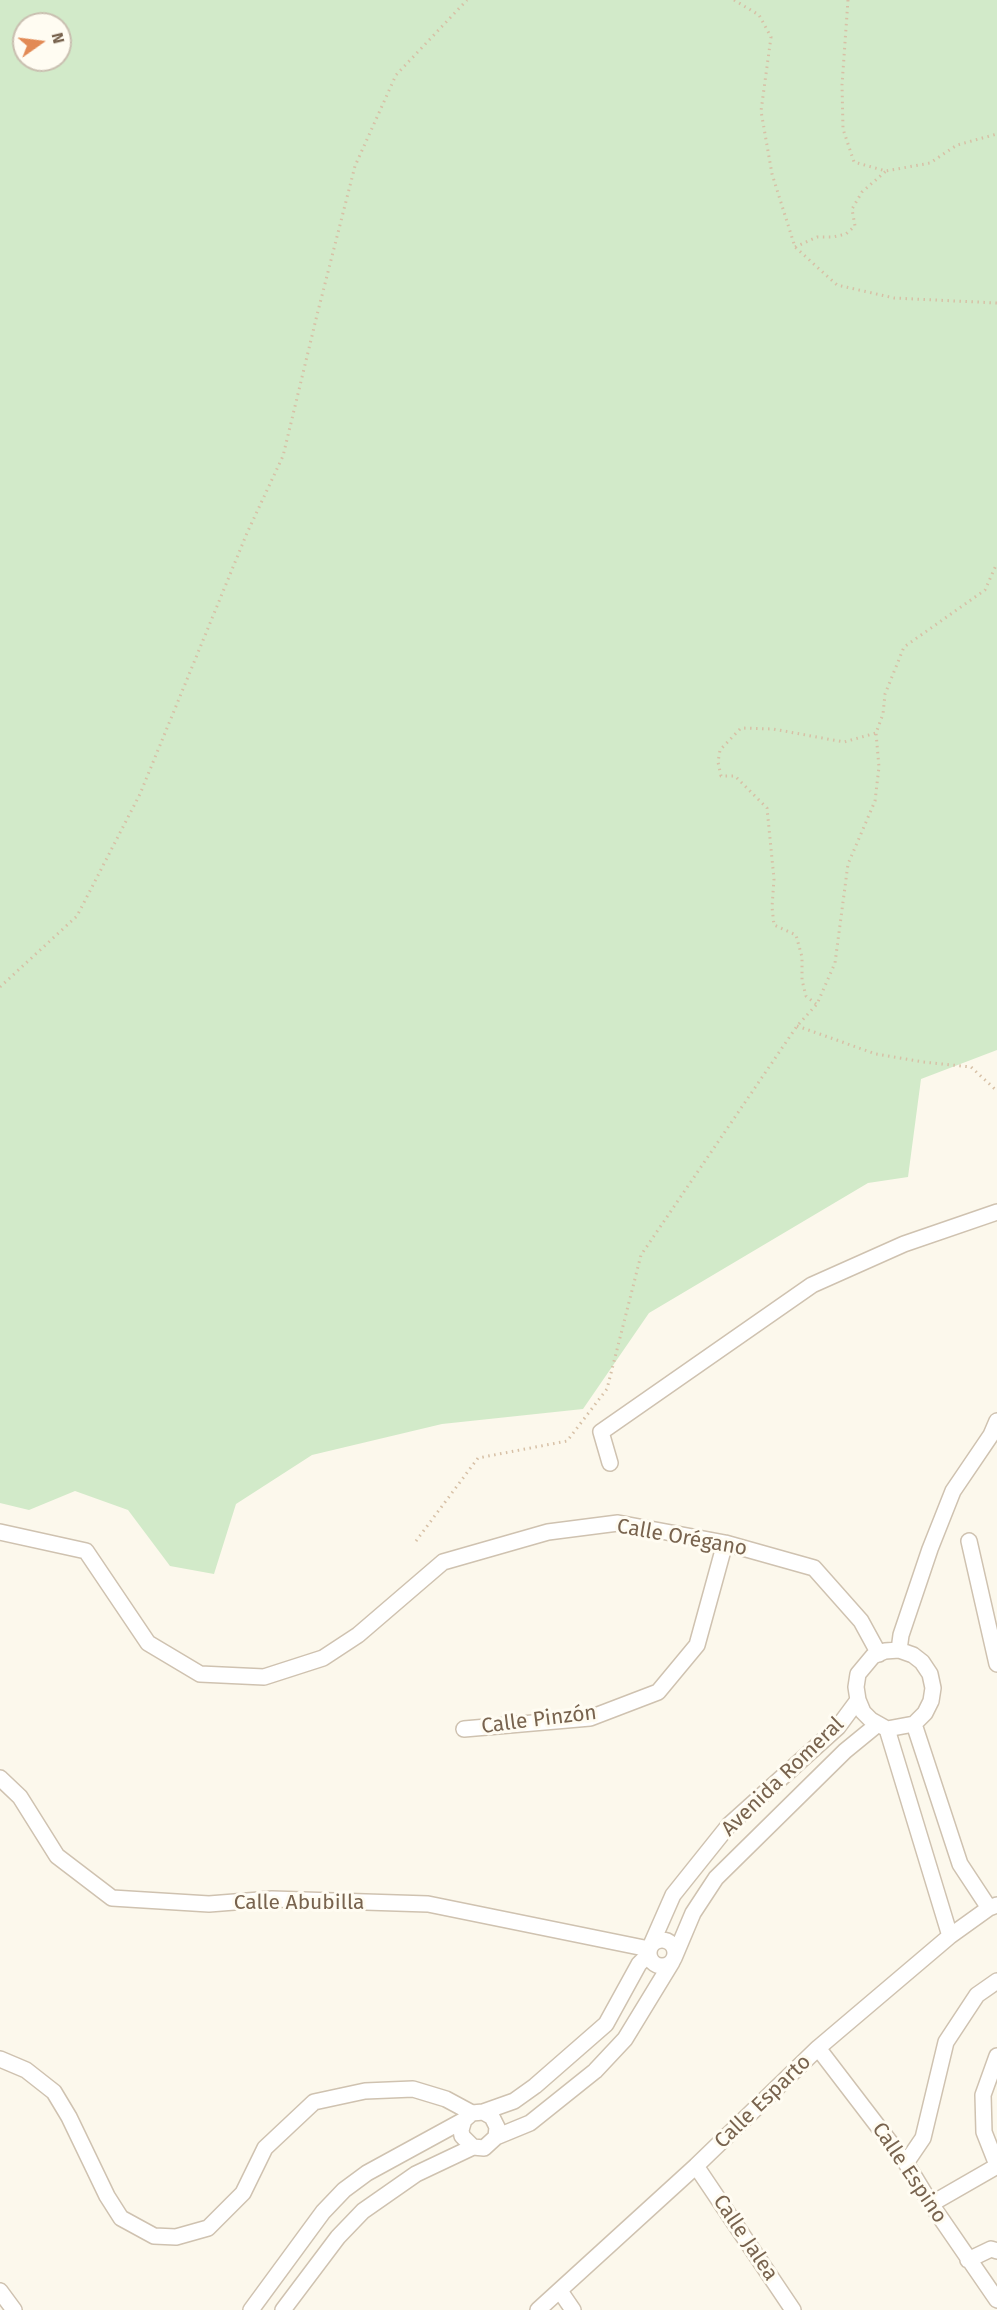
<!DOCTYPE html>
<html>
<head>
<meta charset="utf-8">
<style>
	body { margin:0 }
	#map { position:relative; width:997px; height:2310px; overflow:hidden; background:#fcf8ec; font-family:"Fira Sans",sans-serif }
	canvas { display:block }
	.north { position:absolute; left:12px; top:12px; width:60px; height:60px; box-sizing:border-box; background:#fffcf2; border:2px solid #c9bfb0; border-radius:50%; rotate:76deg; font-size:16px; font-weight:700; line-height:24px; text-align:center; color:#78634e }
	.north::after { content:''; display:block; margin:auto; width:21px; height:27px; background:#e28a55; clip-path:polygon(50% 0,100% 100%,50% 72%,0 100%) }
</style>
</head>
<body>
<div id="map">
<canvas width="997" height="2310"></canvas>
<div class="north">N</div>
</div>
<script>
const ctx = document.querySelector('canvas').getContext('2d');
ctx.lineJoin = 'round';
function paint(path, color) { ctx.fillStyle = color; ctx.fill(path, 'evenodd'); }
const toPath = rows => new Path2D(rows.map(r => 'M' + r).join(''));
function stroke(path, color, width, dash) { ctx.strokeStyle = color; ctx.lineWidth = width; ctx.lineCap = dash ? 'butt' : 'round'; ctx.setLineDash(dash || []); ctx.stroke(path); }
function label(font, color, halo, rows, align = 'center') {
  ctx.font = font + ' "Fira Sans",sans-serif'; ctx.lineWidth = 6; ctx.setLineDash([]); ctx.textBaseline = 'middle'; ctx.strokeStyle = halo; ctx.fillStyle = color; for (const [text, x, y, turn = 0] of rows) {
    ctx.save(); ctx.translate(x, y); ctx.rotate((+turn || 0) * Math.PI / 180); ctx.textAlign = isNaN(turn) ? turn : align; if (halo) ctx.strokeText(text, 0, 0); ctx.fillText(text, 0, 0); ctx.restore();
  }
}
const green = toPath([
	[0,0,997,0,997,1050,921,1079,908,1177,868,1183,649,1313,583,1409,442,1424,312,1455,236,1504,214,1574,170,1566,128,1510,75,1491,29,1510,0,1503],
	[24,24,60,24,60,60,24,60]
]);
const path = toPath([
	[734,0,759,15,771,37,761,111,772,174,795,247,837,285,894,298,997,303],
	[848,0,842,85,843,129,854,162,886,171,930,163,957,145,997,134],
	[795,247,817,237,833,237,846,234,855,226,852,209,862,192,886,171],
	[0,987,77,916,140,794,247,533,283,456,317,315,355,166,396,75,467,0],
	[816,1004,806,996,802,980,802,957,796,935,774,925,772,907,774,879,767,808,735,776,721,776,718,762,720,750,741,728,773,729,844,742,876,733],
	[797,1026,876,1054,923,1062,971,1067,997,1091],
	[416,1541,478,1458,567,1441,607,1389,641,1255,797,1026,817,1004,835,963,848,864,875,801,879,767,876,733,883,714,885,694,904,647,985,590,997,563]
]);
const minor = toPath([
	[610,1463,601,1432,812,1285,904,1244,997,1212],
	[0,1532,86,1551,148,1643,200,1674,264,1677,323,1658,358,1635,443,1562,548,1532,618,1523,725,1543,814,1568,861,1621,879,1654],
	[969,1541,997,1664],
	[899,1650,901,1635,930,1549,953,1491,991,1435,997,1421],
	[899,1650,913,1655,922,1662,930,1674,933,1688,931,1701,925,1713,914,1724,887,1729,871,1720,863,1712,858,1700,856,1687,858,1674,873,1656,885,1651,899,1650],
	[914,1724,960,1864,989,1908],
	[464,1729,590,1718,658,1692,697,1645,725,1543],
	[887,1729,950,1936],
	[0,1778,20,1797,57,1856,112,1898,209,1904,272,1899,428,1904,649,1949],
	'649 1953a13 13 0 1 1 26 0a13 13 0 1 1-26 0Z',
	[651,1945,673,1895,729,1825,838,1727,858,1700],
	[674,1958,693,1913,716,1878,845,1751,878,1724],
	[818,2048,906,2163,931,2204,997,2300],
	[997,2056,983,2095,984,2132,997,2165],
	[0,2059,26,2070,54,2092,69,2117,107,2196,121,2218,154,2236,176,2237,208,2228,243,2193,265,2148,314,2102,365,2091,413,2089,446,2099,472,2113],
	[483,2112,514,2101,535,2086,606,2024,639,1964,649,1954],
	[496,2137,530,2123,595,2071,625,2039,672,1962],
	[906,2163,923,2138,946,2042,977,1995,997,1981],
	[696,2166,793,2310],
	[931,2204,997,2166],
	[968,2260,991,2249,997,2251],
	[0,2291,14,2310],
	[560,2291,573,2310],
	[251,2310,323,2212,344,2190,367,2173,464,2120,472,2113,483,2112,492,2117,497,2127,496,2137,484,2148,473,2147,462,2136,461,2130,464,2120],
	[283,2310,338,2237,363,2211,416,2174,473,2147],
	[538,2310,696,2166,818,2048,950,1936,989,1908,997,1905]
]);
const streetNames = [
	["Calle Orégano",682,1538,10],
	["Calle Pinzón",539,1720,-7],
	["Avenida Romeral",783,1777,-44],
	["Calle Abubilla",299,1903],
	["Calle Esparto",763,2102,-44],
	["Calle Espino",909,2173,56],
	["Calle Jalea",745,2238,56]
];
paint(green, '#d2eac9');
stroke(minor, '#cfc2b0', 18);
stroke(path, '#d7c0a6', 3, [1.5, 4.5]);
stroke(minor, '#fff', 15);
label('21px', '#78634e', '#fffcf2', streetNames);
</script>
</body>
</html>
